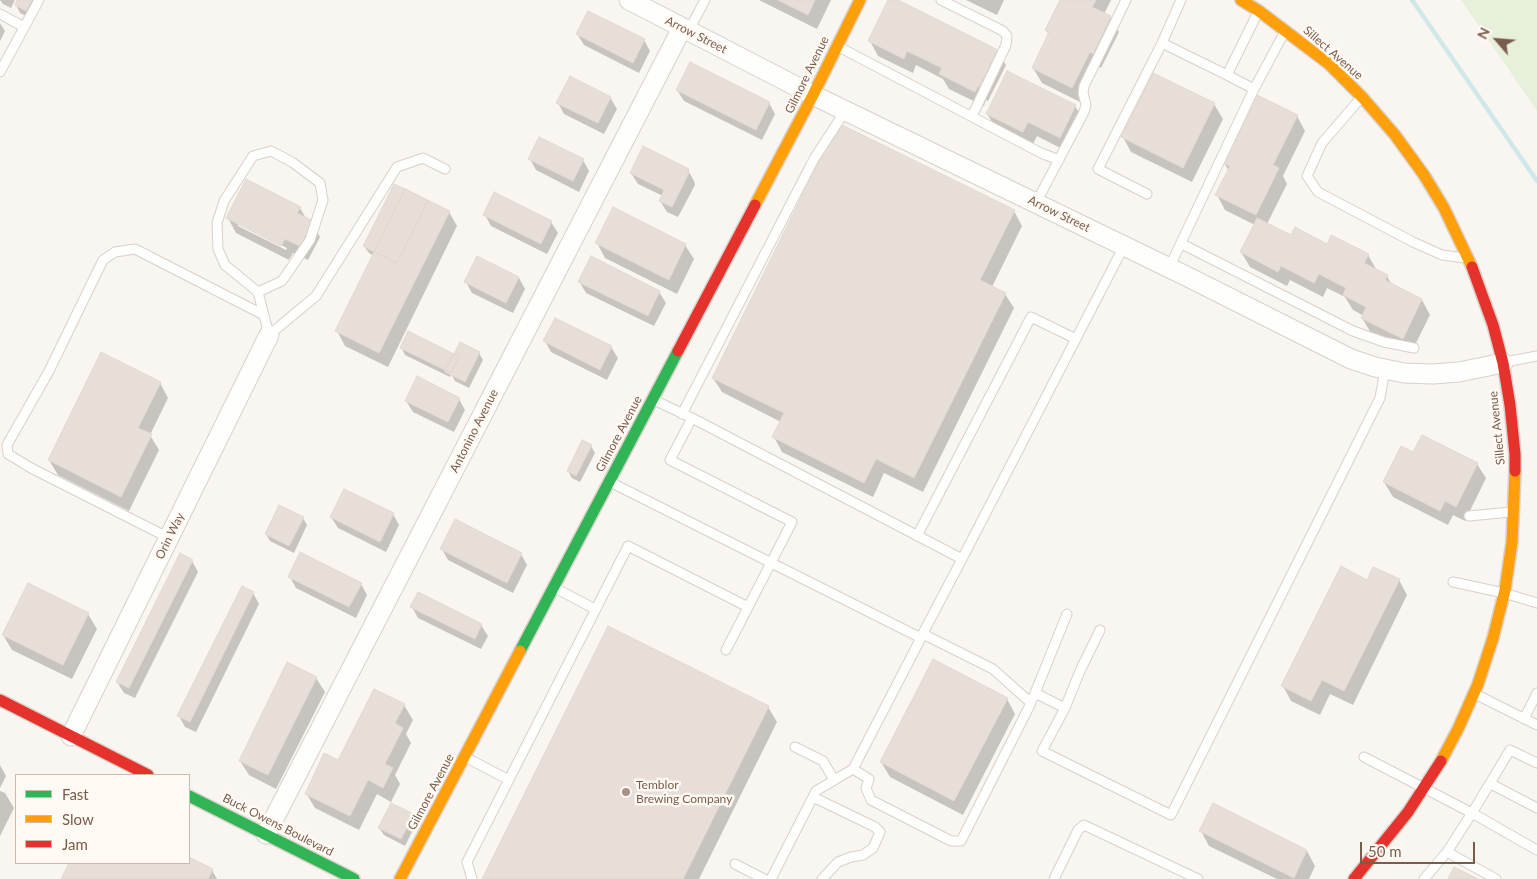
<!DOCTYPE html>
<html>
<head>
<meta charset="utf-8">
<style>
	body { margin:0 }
	#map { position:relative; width:1537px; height:879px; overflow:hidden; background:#f9f5f0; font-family:Lato,sans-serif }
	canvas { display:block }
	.legend { position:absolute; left:15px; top:774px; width:175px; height:90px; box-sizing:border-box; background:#fffaf3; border:1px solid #cabbb1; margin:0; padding:6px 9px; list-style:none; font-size:15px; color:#7a5c4d }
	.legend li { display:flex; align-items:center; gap:10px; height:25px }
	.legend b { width:25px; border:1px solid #cabbb1 }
	.north { position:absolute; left:1472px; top:15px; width:50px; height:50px; -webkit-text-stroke:4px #fffaf3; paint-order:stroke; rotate:297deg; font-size:14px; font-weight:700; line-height:20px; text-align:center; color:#7a5c4d }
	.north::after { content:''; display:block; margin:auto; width:18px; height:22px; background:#7a5c4d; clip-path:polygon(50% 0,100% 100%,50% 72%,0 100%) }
	.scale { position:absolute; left:1360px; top:842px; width:115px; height:22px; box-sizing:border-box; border:2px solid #7a5c4d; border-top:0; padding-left:6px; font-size:15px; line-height:18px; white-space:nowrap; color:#7a5c4d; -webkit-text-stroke:4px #fffaf3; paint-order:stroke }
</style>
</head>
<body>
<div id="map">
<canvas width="1537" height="879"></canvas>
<ul class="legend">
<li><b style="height:6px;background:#30b455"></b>Fast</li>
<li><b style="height:6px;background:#ff9f0a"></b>Slow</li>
<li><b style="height:6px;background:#e5322d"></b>Jam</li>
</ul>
<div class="north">N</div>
<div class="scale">50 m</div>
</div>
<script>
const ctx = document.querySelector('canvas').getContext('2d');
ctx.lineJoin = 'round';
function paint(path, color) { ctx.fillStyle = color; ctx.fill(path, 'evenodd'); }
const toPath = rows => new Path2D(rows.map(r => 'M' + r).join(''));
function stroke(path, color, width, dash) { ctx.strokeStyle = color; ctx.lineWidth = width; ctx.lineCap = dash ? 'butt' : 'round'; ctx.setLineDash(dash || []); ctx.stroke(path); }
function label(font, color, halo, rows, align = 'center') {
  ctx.font = font + ' Lato,sans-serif'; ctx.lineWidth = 5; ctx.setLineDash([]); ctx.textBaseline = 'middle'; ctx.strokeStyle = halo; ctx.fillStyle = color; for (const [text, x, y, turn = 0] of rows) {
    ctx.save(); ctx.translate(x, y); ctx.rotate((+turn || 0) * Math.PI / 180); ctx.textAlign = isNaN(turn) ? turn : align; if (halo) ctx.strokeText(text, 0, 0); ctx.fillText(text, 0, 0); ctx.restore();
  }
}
const green = toPath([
	[1461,0,1537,0,1537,111]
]);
const shadow = toPath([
	[0,0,15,0,11,8,3,4],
	[19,0,39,0,30,18,20,13,16,5],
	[759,0,831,0,817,29],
	[890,0,895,0,997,51,1006,65,988,101,986,100,984,106,949,89,943,79,916,65,913,73,878,56,870,41],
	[966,0,1004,0,997,15],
	[1062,0,1111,0,1104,14,1110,17,1119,32,1101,68,1098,66,1080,102,1042,83,1033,68,1049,35,1046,30],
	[0,23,5,31,0,41],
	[577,34,644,40,650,51,639,73,584,45],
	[677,90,769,103,775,114,762,140,684,101],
	[610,97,617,109,604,134,564,114,558,103],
	[1214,104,1223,119,1192,182,1131,152,1123,137],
	[1075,106,1084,120,1068,152,1037,136,1032,146,996,128,987,114],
	[1297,116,1305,131,1283,176,1287,184,1267,224,1292,237,1368,255,1376,269,1387,276,1392,285,1422,300,1430,315,1411,353,1371,333,1362,318,1364,316,1353,310,1345,297,1327,288,1323,297,1290,280,1287,286,1250,267,1241,252,1255,225,1225,210,1217,195,1229,171,1224,163],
	[530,159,583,160,589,171,579,192,536,170],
	[688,170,694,181,695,185,678,217,667,212,660,201,663,196,638,184,631,173],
	[300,208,307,220,312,222,320,237,308,260,293,253,289,260,236,233,228,218],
	[238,223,287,248,286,250,238,226],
	[1014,211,1022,226,992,287,1005,294,1014,308,923,492,884,473,873,497,782,452,774,437,781,422,722,392,713,378],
	[449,212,457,226,388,367,345,346,337,331,374,256,369,253,364,246],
	[485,215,551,222,558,233,547,254,491,226],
	[597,243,685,245,694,259,677,294,605,258],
	[519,278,525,289,513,313,472,293,466,282],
	[579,281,659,292,666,303,654,326,586,293],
	[545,341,611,347,618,358,607,380,551,352],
	[401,347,454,355,479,353,483,360,469,388,455,381,451,374,450,377,405,355],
	[160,383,168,398,150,435,159,450,129,511,58,475,49,460],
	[459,399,465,410,454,432,413,412,406,401],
	[591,446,595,453,580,482,572,478,568,471],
	[1413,454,1477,464,1486,478,1465,521,1453,515,1448,525,1393,497,1384,482],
	[393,514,399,525,386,552,338,528,331,517],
	[303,518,307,525,294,553,270,541,266,534],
	[442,549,521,554,527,565,513,593,448,560],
	[192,561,198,572,135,698,124,693,117,682],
	[290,577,361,584,367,595,356,618,296,588],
	[1399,580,1407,595,1353,705,1330,694,1320,715,1291,701,1283,686,1367,581],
	[253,593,259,604,196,732,185,727,179,716],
	[412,607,481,625,488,636,481,649,418,618],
	[88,614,97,629,72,679,12,650,3,635],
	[316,678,325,692,276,789,249,775,240,761],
	[1007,699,1015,714,963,815,890,777,881,762],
	[404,705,413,720,406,734,411,743,395,775,400,784,391,802,377,794,359,830,315,808,306,793,339,762],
	[768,707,777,722,699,879,483,879],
	[0,765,6,776,0,788],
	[0,791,5,793,14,808,0,836],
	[1214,805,1307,851,1315,866,1309,879,1277,879,1209,846,1201,831],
	[413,815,417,822,405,846,384,835,379,828],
	[189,858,212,870,217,879,63,879,70,863,189,863]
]);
const stream = toPath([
	[1412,0,1537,181]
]);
const building = toPath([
	[17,0,32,0,26,11,15,5,17,0],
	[778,0,815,0,808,15,778,0],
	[888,0,898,0,998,50,979,87,978,86,975,92,939,74,942,68,907,51,904,59,868,41,888,0],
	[1060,0,1096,0,1092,7,1111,16,1093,54,1090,52,1072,88,1032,68,1049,32,1045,30,1060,0],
	[588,11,645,39,633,63,576,34,588,11],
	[690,62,770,102,756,130,676,90,690,62],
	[1007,71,1076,105,1060,138,1028,122,1023,132,986,114,1007,71],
	[1153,73,1215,103,1183,168,1121,137,1153,73],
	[570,76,611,97,598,123,556,103,570,76],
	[1257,95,1298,115,1273,165,1279,168,1256,215,1215,195,1230,166,1223,163,1257,95],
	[838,123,1015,210,980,280,1006,293,914,478,876,459,864,483,772,437,784,413,712,378,838,123],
	[539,137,584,159,573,181,528,159,539,137],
	[643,146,689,169,687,172,689,173,672,207,659,201,664,190,630,173,643,146],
	[246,179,301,207,297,213,313,221,300,246,285,239,281,246,226,218,246,179],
	[394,184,405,189,374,252,363,246,394,184],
	[405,189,428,201,397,263,374,252,405,189],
	[405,189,450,211,379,353,335,331,374,252,397,263,428,201,405,189],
	[494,192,552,221,541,244,483,215,494,192],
	[613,207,686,244,669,280,595,243,613,207],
	[1257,218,1291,235,1295,227,1327,244,1331,235,1369,254,1364,263,1388,275,1385,280,1422,299,1403,339,1361,318,1366,307,1343,295,1346,288,1319,274,1314,283,1281,266,1278,272,1240,252,1257,218],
	[477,256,519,277,506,303,464,282,477,256],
	[591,256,660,291,648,316,578,282,591,256],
	[555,318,612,346,600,370,543,341,555,318],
	[408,331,454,354,445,370,400,348,408,331],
	[460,342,480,352,465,382,445,372,445,370,451,373,459,356,454,354,460,342],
	[101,352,161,382,138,428,152,434,121,497,48,460,101,352],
	[454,354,459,356,451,373,445,370,454,354],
	[417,376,460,398,448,422,405,401,417,376],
	[1422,435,1478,463,1456,507,1445,501,1440,511,1383,482,1401,446,1413,452,1422,435],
	[582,440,592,445,576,476,567,471,582,440],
	[344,489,394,513,380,542,330,517,344,489],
	[279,505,304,517,289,546,265,534,279,505],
	[455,519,522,553,507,583,440,549,455,519],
	[300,552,362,583,349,607,288,577,300,552],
	[180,553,193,560,129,688,116,682,180,553],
	[1341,566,1367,580,1373,567,1400,579,1344,691,1322,680,1311,701,1281,686,1341,566],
	[28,583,89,613,63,665,2,635,28,583],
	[242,586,254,592,190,722,177,716,242,586],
	[418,592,482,624,475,639,410,607,418,592],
	[608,626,769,706,683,879,482,879,608,626],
	[933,659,1008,698,954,801,880,762,933,659],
	[287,662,317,677,268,775,239,761,287,662],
	[374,689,405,704,395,723,403,728,385,764,393,768,383,788,368,780,350,816,305,794,324,753,338,760,374,689],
	[391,803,414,814,401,839,378,828,391,803],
	[1213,803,1307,850,1294,878,1199,831,1213,803],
	[189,857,213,869,208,879,61,879,69,863,189,863,189,857],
	[1454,867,1478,879,1448,879,1454,867]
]);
const lane = toPath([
	[941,0,1003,31,1007,36,1006,45,972,116],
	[1181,0,1162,43,1227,75,1258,12],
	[0,14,24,27],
	[688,32,705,0],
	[839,47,1041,153,1059,160],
	[0,72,39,0],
	[1227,75,1254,89,1284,33],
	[1360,99,1322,143,1307,176,1318,192,1413,242,1442,255,1466,258],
	[1147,194,1098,169,1162,43],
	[1036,203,1084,112,1086,105,1083,93,1084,86,1126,0],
	[1182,244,1353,331,1384,342,1414,348],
	[1169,268,1254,89],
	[258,292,282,281,310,240,323,200,320,183,292,162,271,151,253,156,224,201,217,223,218,249,225,265,258,292,269,335,316,296,397,167,423,158,445,169],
	[1505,362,1537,356],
	[654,400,692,418,670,460,792,522,726,650],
	[682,414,814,159,845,111],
	[692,418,962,559,921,637],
	[612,483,921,638,853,769,816,791,771,879],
	[1469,516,1511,512],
	[917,536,1031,317,1076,339],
	[169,538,31,468,8,454,7,445,49,371,103,260,115,252,135,249,264,315],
	[962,559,1124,246],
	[1453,582,1504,593,1537,603],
	[555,588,595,609],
	[1035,693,1065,708,1042,751,1171,815,1380,398,1385,369],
	[1475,694,1537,725],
	[1033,698,1067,614],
	[1065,708,1080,671,1100,630],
	[1524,719,1537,693],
	[795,747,823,761,834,780],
	[1364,757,1472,813,1447,852,1496,879],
	[467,758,509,780],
	[1537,763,1510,750,1472,813,1537,850],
	[853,769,869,779,866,788,871,800,951,841,961,841,1031,703,993,669,923,634],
	[1491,784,1537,808],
	[813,797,875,827,880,832,873,848,863,855,851,857,838,862,822,879],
	[735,864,764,879],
	[472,879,467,862,628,546,748,607],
	[1054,879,1078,830,1084,825,1198,879],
	[1424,879,1447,852]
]);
const street = toPath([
	[629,0,813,95,1186,276,1351,359,1375,367,1404,373,1433,374,1459,372,1503,363],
	[71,736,269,335],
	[266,834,682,28]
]);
const fast = toPath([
	[520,651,678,351],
	[189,796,354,879]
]);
const slow = toPath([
	[1241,0,1259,11,1329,64,1363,98,1395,135,1424,175,1444,208,1472,267],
	[755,205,813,95,860,0],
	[1441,761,1458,729,1478,684,1493,638,1505,590,1512,542,1515,471],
	[400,879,520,651]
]);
const jam = toPath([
	[1472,267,1493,325,1503,363,1510,405,1515,454,1515,471],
	[678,351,755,205],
	[0,700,148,775],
	[1354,879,1408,812,1441,761]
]);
const markers = [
	[626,792,5,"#a69286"]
];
const streetNames = [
	["Arrow Street",696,35,27],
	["Sillect Avenue",1333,53,41],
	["Gilmore Avenue",807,75,-64],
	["Arrow Street",1059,214,26],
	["Sillect Avenue",1497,428,-96],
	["Antonino Avenue",474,431,-63],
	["Gilmore Avenue",619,434,-62],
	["Orin Way",170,536,-64],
	["Gilmore Avenue",431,792,-62],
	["Buck Owens Boulevard",278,825,27]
];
const poiNames = [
	["Temblor",636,785],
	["Brewing Company",636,799]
];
paint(green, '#e7f0db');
paint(shadow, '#0003');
stroke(stream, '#d0e8ea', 4.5);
paint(building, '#e6ded7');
stroke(building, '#e2d8d2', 1);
stroke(lane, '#d7d1cb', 11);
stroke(street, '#d7d1cb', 21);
stroke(fast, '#d9d2cb', 14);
stroke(slow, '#d9d2cb', 14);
stroke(jam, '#d9d2cb', 14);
stroke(lane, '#fefefd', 9);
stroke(street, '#fefefd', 19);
stroke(fast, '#30b455', 11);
stroke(slow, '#ff9f0a', 11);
stroke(jam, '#e5322d', 11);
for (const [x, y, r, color] of markers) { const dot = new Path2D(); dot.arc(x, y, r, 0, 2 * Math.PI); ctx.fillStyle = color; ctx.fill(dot); stroke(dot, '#fffaf3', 2); }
label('12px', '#7a5c4d', '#fffaf3', streetNames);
label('12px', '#7a5c4d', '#fffaf3', poiNames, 'left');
</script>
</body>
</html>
